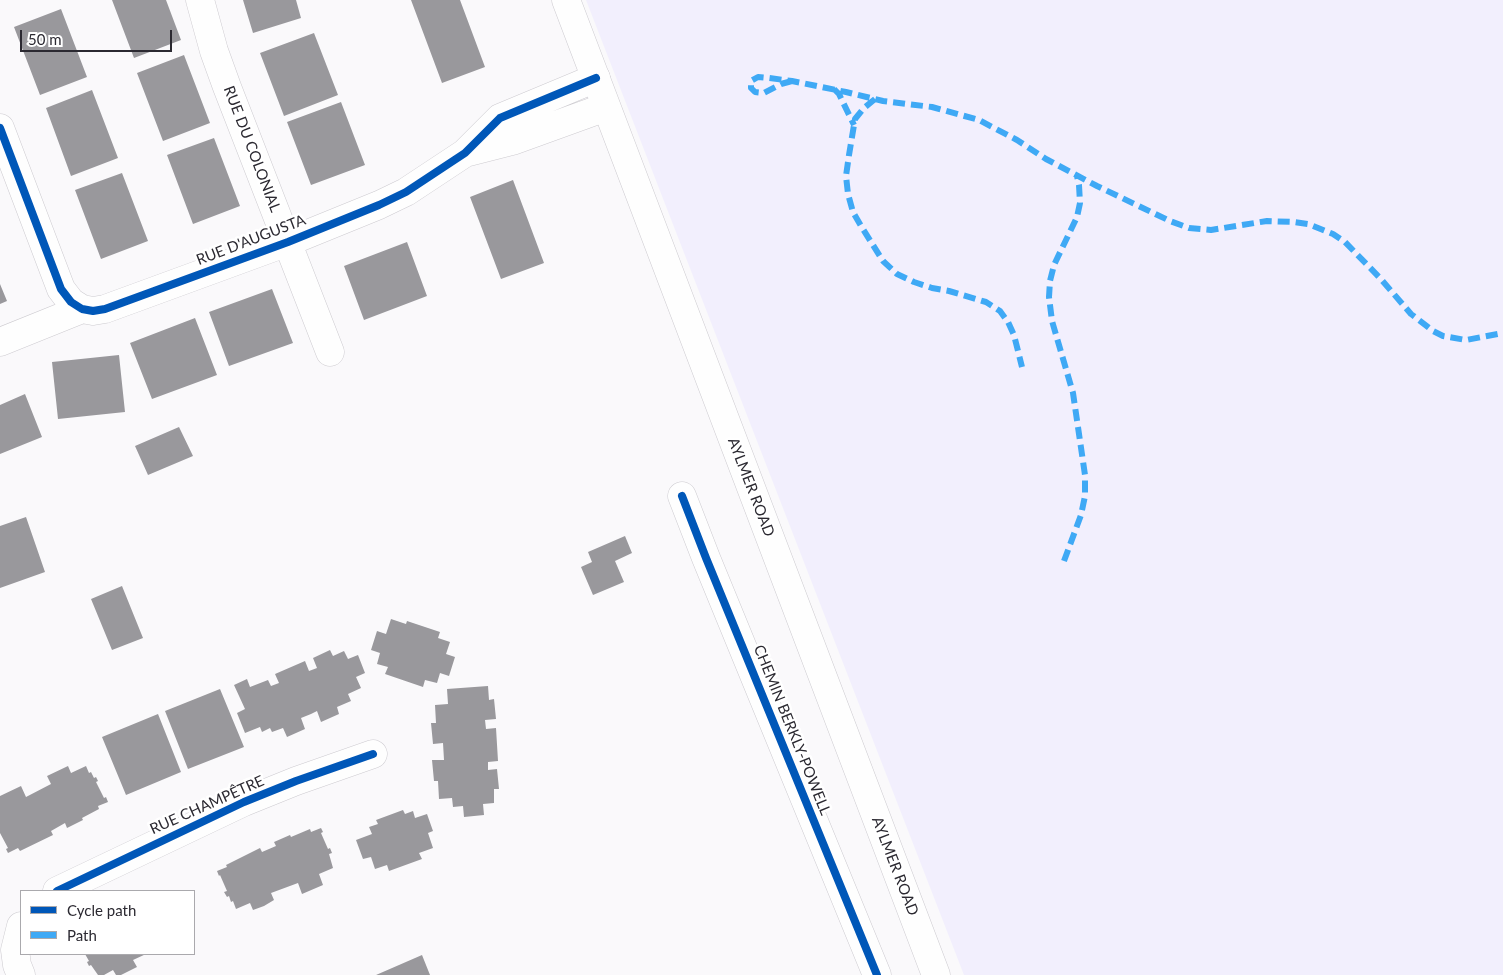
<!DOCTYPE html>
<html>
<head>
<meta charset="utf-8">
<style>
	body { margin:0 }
	#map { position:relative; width:1503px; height:975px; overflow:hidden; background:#faf9fb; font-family:Lato,sans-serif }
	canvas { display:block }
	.legend { position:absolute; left:20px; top:890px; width:175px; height:65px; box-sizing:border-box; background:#fff; border:1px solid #aaa9ad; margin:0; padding:6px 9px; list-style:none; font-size:15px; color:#2b2931 }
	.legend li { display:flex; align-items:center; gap:10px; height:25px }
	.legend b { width:25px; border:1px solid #aaa9ad }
	.scale { position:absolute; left:20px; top:30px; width:152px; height:22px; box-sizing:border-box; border:2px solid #2b2931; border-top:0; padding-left:6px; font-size:15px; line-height:18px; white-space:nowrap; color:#2b2931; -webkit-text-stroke:4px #fff; paint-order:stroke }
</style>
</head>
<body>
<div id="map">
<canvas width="1503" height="975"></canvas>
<ul class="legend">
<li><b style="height:6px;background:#0057b8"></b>Cycle path</li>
<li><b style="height:6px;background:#3fa9f5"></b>Path</li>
</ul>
<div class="scale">50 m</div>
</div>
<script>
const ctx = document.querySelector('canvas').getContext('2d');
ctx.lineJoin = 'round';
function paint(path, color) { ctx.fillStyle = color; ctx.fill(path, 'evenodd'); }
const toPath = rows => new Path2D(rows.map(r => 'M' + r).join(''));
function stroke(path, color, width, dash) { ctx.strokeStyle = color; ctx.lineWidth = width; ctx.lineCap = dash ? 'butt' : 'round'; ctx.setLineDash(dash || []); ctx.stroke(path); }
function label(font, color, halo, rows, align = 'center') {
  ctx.font = font + ' Lato,sans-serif'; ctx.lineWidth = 5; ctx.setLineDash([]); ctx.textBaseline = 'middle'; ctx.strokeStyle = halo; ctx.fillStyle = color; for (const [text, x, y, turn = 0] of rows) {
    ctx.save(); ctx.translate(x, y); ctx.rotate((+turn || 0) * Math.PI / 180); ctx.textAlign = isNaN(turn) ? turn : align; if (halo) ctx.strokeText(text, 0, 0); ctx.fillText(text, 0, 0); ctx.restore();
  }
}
const green = toPath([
	[586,0,1503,0,1503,975,964,975]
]);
const building = toPath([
	[112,0,166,0,181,40,134,58],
	[243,0,296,0,301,18,253,33],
	[411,0,460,0,485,67,442,83],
	[61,9,87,77,40,95,14,27],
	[314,33,338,95,284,116,260,53],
	[184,55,210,123,163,141,137,73],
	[92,90,118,158,71,176,46,108],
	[341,102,365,165,311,185,287,122],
	[214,138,240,206,193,224,167,155],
	[122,173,148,241,101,259,75,190],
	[513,180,544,263,501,279,470,197],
	[407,242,427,296,364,320,344,266],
	[0,284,7,301,0,304],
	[272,289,293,343,229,366,209,312],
	[195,318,217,375,152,399,130,343],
	[119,355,125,412,58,419,52,362],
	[25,394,42,437,0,454,0,405],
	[179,427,193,456,148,475,135,446],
	[26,517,45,572,0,588,0,526],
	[625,536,632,553,615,561,624,582,593,595,581,567,592,562,588,552],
	[122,586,143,638,112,650,91,599],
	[391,619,406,624,407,621,440,632,438,638,450,642,446,654,455,657,449,676,440,673,437,683,425,680,423,687,385,674,388,667,377,664,380,653,371,650,377,631,386,634],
	[330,650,333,656,344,651,348,659,358,655,365,673,356,677,361,688,348,694,351,701,337,707,339,714,321,722,317,711,311,714,301,718,305,729,287,737,283,728,272,732,270,728,262,732,260,727,245,733,237,713,245,709,234,685,247,679,250,687,268,680,271,686,279,683,275,674,305,661,309,671,317,668,313,658],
	[488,686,489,700,494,699,496,719,485,720,486,729,496,728,498,761,488,762,488,770,497,769,499,789,494,789,494,803,483,804,484,815,464,817,463,806,453,807,452,798,439,799,438,781,434,781,432,760,444,760,443,743,433,744,431,723,436,723,435,705,448,704,447,689],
	[220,689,244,747,188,769,165,711],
	[158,714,181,772,126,795,102,737],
	[68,766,71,773,86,766,89,773,91,772,94,778,96,777,98,781,96,782,104,798,106,797,108,802,98,806,99,809,82,818,83,820,67,828,65,823,51,831,53,835,20,851,18,848,8,853,6,849,8,848,0,833,0,796,21,786,26,797,51,784,47,776],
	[403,810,405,814,413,811,415,818,427,814,433,831,428,833,433,848,419,853,422,859,389,871,387,865,375,869,371,857,363,859,356,840,372,834,369,827,378,824,376,820],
	[321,828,323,832,321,833,328,849,330,848,332,853,329,854,333,868,319,874,323,885,302,894,298,883,271,893,274,900,264,906,253,910,250,903,236,909,233,901,231,902,229,896,227,897,224,892,227,891,220,875,219,876,217,871,227,867,226,865,260,848,262,852,276,846,274,842,290,835,291,837,310,829,311,832],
	[85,954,146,954,133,960,137,967,121,975,116,975,113,970,104,975,98,975,91,965,89,966,87,962,89,961],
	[422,955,430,975,376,975]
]);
const minor = toPath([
	[200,0,214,51,227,87,330,352],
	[0,128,61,289,71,302,82,309,93,311,105,309,288,242,379,205,406,192,465,153,500,118,596,78],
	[465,153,512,141,606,107],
	[0,342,82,309],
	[682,496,706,558,877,975],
	[57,891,244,802,296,781,373,754],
	[21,926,15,950,17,965,21,975]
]);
const major = toPath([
	[566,0,936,975]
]);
const quiet = toPath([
	[792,81,781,84,764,93,755,92,751,88,751,81,758,77,769,78,792,81,846,92,883,101,932,107,979,120,1017,140,1046,159,1097,186,1170,221,1189,228,1211,230,1267,221,1294,222,1308,224,1333,234,1345,242,1380,278,1411,314,1433,331,1443,336,1466,340,1503,333],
	[834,89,839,94,854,125],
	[875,99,864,108,855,119,849,155,846,176,848,194,853,212,861,226,883,261,897,274,914,282,932,288,949,291,986,302,1000,311,1008,322,1014,335,1022,367],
	[1064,561,1081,515,1085,496,1085,475,1073,393,1052,321,1049,297,1050,281,1054,265,1077,217,1080,203,1079,185,1077,176]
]);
const cycleway = toPath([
	[0,128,61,289,71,302,82,309,93,311,105,309,288,242,379,205,406,192,465,153,500,118,596,78],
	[682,496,706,558,877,975],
	[57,891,244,802,296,781,373,754]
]);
const streetNames = [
	["RUE DU COLONIAL",252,149,69],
	["RUE D'AUGUSTA",251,240,-21],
	["AYLMER ROAD",751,487,69],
	["CHEMIN BERKLY-POWELL",792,730,68],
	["RUE CHAMPÊTRE",207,805,-24],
	["AYLMER ROAD",895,866,69]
];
paint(green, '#f2effd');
paint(building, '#99989c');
stroke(minor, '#cdcbd0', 29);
stroke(major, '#cdcbd0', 29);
stroke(minor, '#fefefe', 28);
stroke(major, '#fefefe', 28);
stroke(quiet, '#3fa9f5', 6, [12, 6]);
stroke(cycleway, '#0057b8', 8);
label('15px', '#2b2931', '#fff', streetNames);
</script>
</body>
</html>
